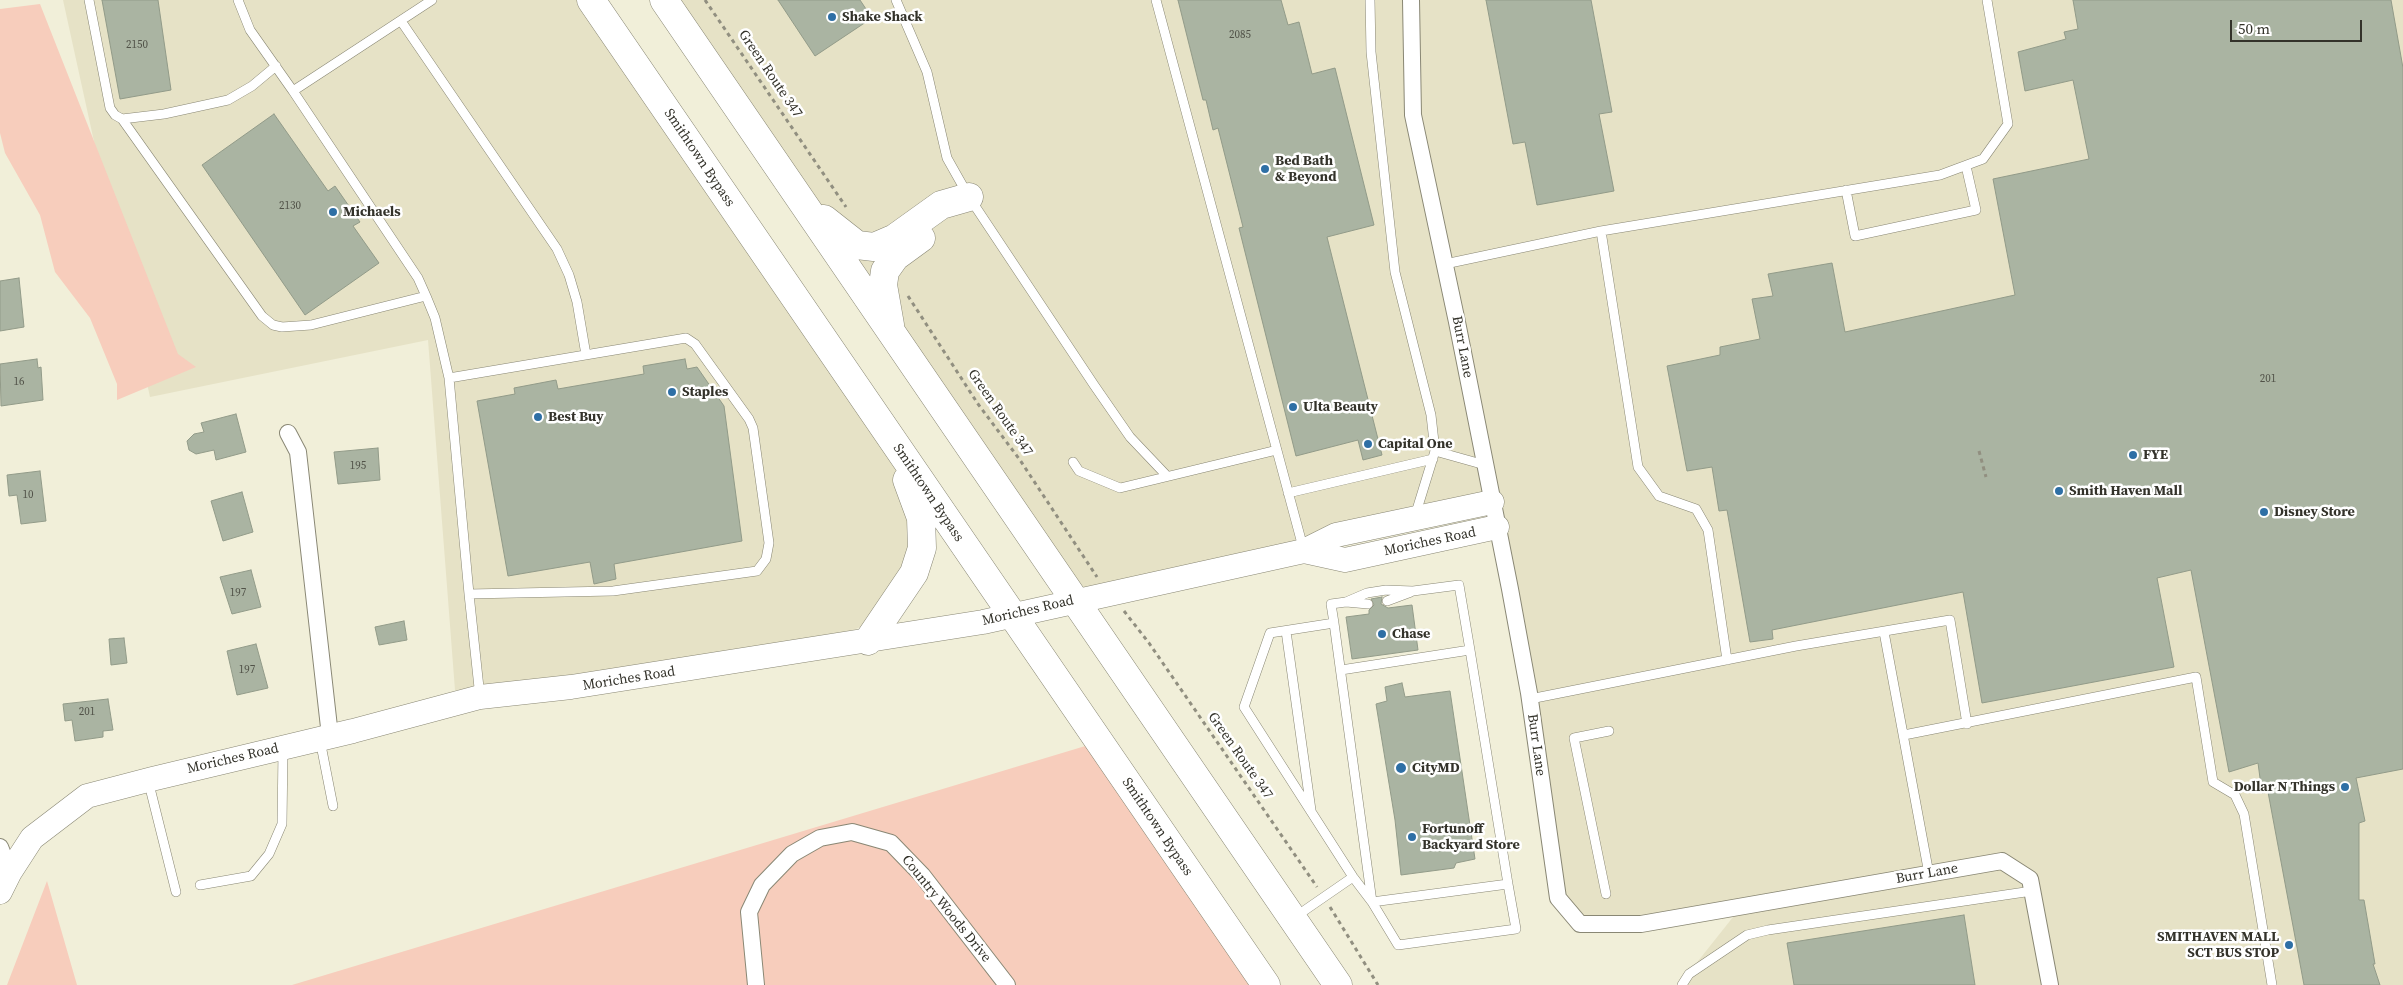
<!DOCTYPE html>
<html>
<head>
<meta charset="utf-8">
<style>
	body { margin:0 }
	#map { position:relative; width:2403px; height:985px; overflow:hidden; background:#f1efd9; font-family:"Source Serif 4",serif }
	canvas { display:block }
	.scale { position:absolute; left:2230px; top:20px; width:132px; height:22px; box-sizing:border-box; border:2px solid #33322a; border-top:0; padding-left:6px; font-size:15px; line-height:18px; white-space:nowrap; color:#33322a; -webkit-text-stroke:4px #fff; paint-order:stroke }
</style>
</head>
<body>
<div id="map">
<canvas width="2403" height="985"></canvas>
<div class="scale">50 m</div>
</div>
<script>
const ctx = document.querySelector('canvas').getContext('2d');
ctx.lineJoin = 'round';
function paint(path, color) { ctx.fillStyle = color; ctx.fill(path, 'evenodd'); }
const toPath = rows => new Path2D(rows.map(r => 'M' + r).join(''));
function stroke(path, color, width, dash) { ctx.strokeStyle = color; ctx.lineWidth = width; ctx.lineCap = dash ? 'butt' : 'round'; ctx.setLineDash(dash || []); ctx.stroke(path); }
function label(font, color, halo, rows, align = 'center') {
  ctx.font = font + ' "Source Serif 4",serif'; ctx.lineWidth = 5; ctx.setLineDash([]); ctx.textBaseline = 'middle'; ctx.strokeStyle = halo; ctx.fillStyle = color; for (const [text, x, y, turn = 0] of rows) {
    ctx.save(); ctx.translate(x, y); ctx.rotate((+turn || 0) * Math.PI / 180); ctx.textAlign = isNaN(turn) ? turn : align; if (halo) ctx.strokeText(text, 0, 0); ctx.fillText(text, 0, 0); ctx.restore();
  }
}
const built = toPath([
	[63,0,591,0,881,424,935,535,874,621,839,636,571,687,455,690,428,340,150,397],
	[664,0,2403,0,2403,985,1679,985,1741,907,1580,924,1558,898,1491,502,1075,600]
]);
const green = toPath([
	[40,4,178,354,196,367,117,400,117,384,90,318,55,272,40,215,5,153,0,133,0,9],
	[1092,744,1269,985,292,985],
	[47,881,77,985,7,985]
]);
const building = toPath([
	[102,0,158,0,171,90,120,99,102,0],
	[778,0,860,0,872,18,815,56,778,0],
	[1178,0,1281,0,1288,25,1299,22,1312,74,1335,68,1374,225,1327,237,1382,455,1363,460,1358,440,1296,456,1239,228,1243,227,1218,128,1213,130,1206,100,1203,100,1178,0],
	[1486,0,1591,0,1612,112,1599,114,1614,191,1537,205,1525,142,1513,144,1486,0],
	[2073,0,2391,0,2403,68,2403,769,2356,778,2365,821,2359,823,2359,900,2364,900,2375,964,2373,964,2380,985,2304,985,2268,792,2262,793,2258,763,2229,772,2191,570,2157,578,2174,667,1982,703,1963,592,1772,630,1773,639,1750,642,1727,510,1719,511,1712,467,1687,471,1667,366,1720,355,1720,347,1760,339,1752,299,1773,296,1768,274,1832,263,1845,332,2015,295,1993,179,2089,159,2073,80,2025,91,2018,52,2066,39,2064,32,2078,29,2073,0],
	[274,114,328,191,335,186,360,222,353,226,379,263,305,315,202,165,274,114],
	[19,278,24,327,0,331,0,281,19,278],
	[37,359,38,368,41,367,43,400,1,406,0,364,37,359],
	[685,359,687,369,697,367,724,406,742,541,614,564,616,579,594,584,590,562,508,576,477,401,515,394,514,388,556,380,558,389,644,374,643,366,685,359],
	[236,414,246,452,216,460,214,450,196,454,189,450,187,441,194,434,204,432,201,423,236,414],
	[378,448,380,480,338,484,334,452,378,448],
	[40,471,46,521,21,524,17,495,9,496,7,475,40,471],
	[242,492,253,532,223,541,211,501,242,492],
	[251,570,261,607,232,614,220,577,251,570],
	[1382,597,1381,604,1388,608,1412,605,1418,650,1352,659,1346,617,1369,614,1369,610,1374,605,1371,599,1382,597],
	[404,621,407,640,379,645,375,627,404,621],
	[124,638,127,663,111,665,109,639,124,638],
	[256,644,268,688,237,695,227,651,256,644],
	[1402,683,1405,697,1450,691,1475,859,1456,863,1454,868,1401,875,1395,820,1376,704,1387,701,1385,687,1402,683],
	[108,699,113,730,103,731,103,737,75,741,72,720,65,721,63,704,108,699],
	[1964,915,1975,985,1794,985,1787,943,1964,915]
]);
const path = toPath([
	[705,0,846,207],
	[908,296,978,404,1020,460,1097,577],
	[1979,451,1986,477],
	[1124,611,1149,643,1317,887],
	[1330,907,1378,985]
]);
const service = toPath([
	[89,0,110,108,115,115,122,119,164,114,228,100,252,86,276,66],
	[238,0,250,30,293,91,418,278,426,296],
	[896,0,927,72,947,158,969,197,1094,385,1130,437,1167,476],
	[1156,0,1304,551],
	[1370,0,1371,52,1395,272,1431,415,1435,451,1415,516],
	[401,21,557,249,569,275,577,302,586,355],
	[293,91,432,0],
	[122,119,262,316,273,325,282,327,311,325,426,296,435,318,449,378],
	[1846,190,1855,236,1976,210,1966,166],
	[1601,231,1638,467,1659,496,1696,509,1708,530,1727,660],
	[1445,264,1601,231,1940,175,1983,159,2008,124,1987,0],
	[1435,451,1485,465],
	[1073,462,1079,471,1120,488,1277,450],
	[1288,493,1433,459],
	[469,594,613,591,757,571,766,559,769,543,753,428,749,419,695,344,686,338,449,378,469,594,480,697],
	[1387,601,1411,592],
	[1346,602,1368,604],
	[1334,623,1331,604,1346,602,1367,593,1386,590,1413,591,1459,585,1470,650],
	[1286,631,1311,810],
	[1884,632,1929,874],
	[1341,670,1470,650,1508,884,1372,902,1334,623,1270,633,1244,707,1353,877,1372,902,1398,945,1516,929,1508,884],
	[1530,699,1796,646,1950,620,1967,724],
	[1904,735,2196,677,2213,782,2235,795,2244,814,2272,985],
	[320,740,333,806],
	[148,780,176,892],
	[200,885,251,876,269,854,282,824,283,750],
	[1606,894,1574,738,1609,731],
	[1295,917,1353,877],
	[1682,985,1689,974,1747,935,1768,930,2032,891]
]);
const minor = toPath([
	[1411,0,1413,115,1457,322,1510,589,1529,693,1558,898,1580,924,1641,924,2002,861,2030,879,2050,985],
	[288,433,298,452,330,736],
	[0,847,10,872],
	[756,985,749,912,762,885,792,854,820,838,852,832,891,843,922,875,1007,985]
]);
const secondary = toPath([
	[1304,551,1345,560,1497,527],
	[0,892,10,872,32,838,87,796,152,779,353,731,480,697,571,687,983,622,1304,551,1336,535,1492,502]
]);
const trunk = toPath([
	[591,0,1266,985],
	[664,0,1338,985],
	[824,219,857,245,874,247,895,238,941,205,969,197],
	[890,325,883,285,885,271,895,257,921,238],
	[868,641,914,573,922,548,921,518,907,480]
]);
const markers = [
	[832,17,5,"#2e6fa5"],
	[1265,169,5,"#2e6fa5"],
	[333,212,5,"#2e6fa5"],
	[672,392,5,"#2e6fa5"],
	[1293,407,5,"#2e6fa5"],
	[538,417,5,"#2e6fa5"],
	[1368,444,5,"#2e6fa5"],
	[2133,455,5,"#2e6fa5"],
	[2059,491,5,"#2e6fa5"],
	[2264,512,5,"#2e6fa5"],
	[1382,634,5,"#2e6fa5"],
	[1401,768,6,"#2e6fa5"],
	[2345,787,5,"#2e6fa5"],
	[1412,837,5,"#2e6fa5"],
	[2289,945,5,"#2e6fa5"]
];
const numberNames = [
	["2085",1240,35],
	["2150",137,45],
	["2130",290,206],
	["201",2268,379],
	["16",19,382],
	["195",358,466],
	["10",28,495],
	["197",238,593],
	["197",247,670],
	["201",87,712]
];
const poiNames = [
	["Shake Shack",842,17],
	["Bed Bath",1275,161],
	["& Beyond",1275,177],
	["Michaels",343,212],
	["Staples",682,392],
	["Ulta Beauty",1303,407],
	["Best Buy",548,417],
	["Capital One",1378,444],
	["FYE",2143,455],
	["Smith Haven Mall",2069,491],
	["Disney Store",2274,512],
	["Chase",1392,634],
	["CityMD",1412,768],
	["Dollar N Things",2335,787,"right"],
	["Fortunoff",1422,829],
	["Backyard Store",1422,845],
	["SMITHAVEN MALL",2279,937,"right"],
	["SCT BUS STOP",2279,953,"right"]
];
const streetNames = [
	["Green Route 347",770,74,56],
	["Smithtown Bypass",699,158,56],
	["Burr Lane",1462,347,79],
	["Green Route 347",1000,413,55],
	["Smithtown Bypass",928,493,56],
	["Moriches Road",1430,542,-12],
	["Moriches Road",1028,611,-13],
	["Moriches Road",629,679,-9],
	["Burr Lane",1536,745,82],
	["Green Route 347",1240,756,55],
	["Moriches Road",233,759,-13],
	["Smithtown Bypass",1157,827,56],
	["Burr Lane",1927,874,-10],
	["Country Woods Drive",946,909,51]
];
paint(built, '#e6e2c6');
paint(green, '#f7cdbc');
paint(building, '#aab4a2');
stroke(building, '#929b89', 1);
stroke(service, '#898774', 10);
stroke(minor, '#898774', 18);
stroke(secondary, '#898774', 25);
stroke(trunk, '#898774', 29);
stroke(path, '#918f80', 3, [4, 4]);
stroke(service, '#fff', 9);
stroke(minor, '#fff', 16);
stroke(secondary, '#fff', 24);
stroke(trunk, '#fff', 28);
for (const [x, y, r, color] of markers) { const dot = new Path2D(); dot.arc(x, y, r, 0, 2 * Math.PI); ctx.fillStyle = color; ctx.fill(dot); stroke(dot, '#fff', 2); }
label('11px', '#515248', null, numberNames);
label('bold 14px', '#33322a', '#fff', poiNames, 'left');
label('14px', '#33322a', '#fff', streetNames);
</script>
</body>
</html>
